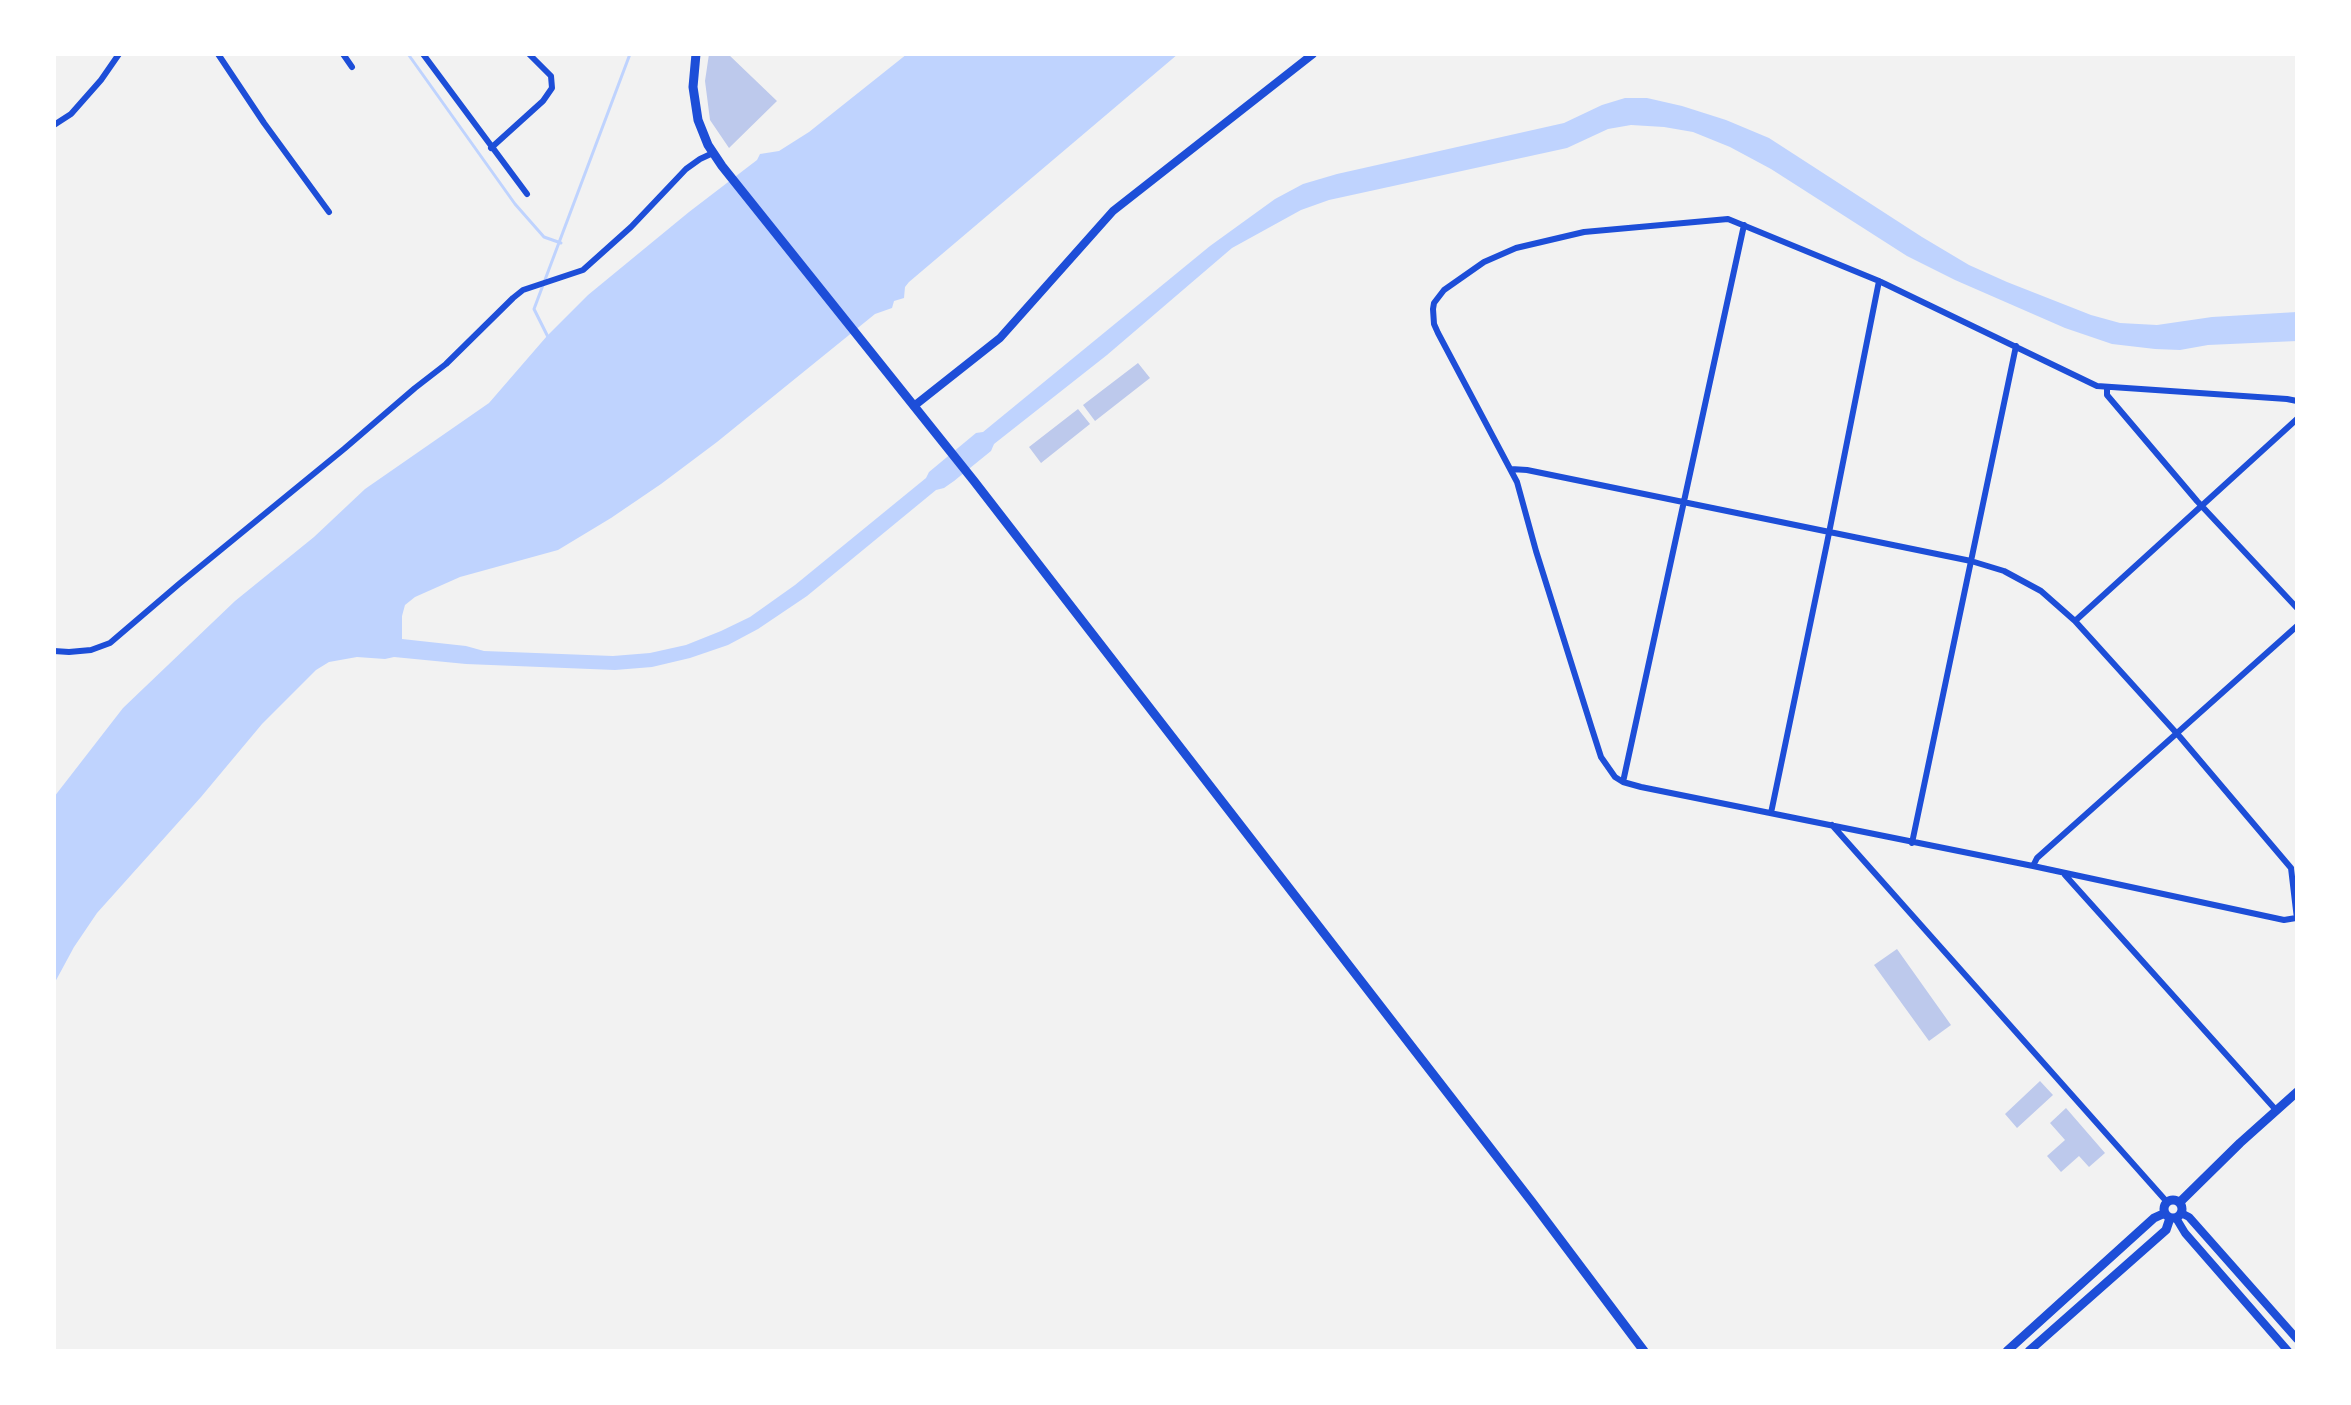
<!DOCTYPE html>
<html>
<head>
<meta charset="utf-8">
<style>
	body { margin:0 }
	#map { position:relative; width:2351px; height:1405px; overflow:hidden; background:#f2f2f2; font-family:"IBM Plex Serif",serif }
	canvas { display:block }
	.frame { position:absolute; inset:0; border:56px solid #fff; pointer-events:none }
</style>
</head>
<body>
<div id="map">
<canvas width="2351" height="1405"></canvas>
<div class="frame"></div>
</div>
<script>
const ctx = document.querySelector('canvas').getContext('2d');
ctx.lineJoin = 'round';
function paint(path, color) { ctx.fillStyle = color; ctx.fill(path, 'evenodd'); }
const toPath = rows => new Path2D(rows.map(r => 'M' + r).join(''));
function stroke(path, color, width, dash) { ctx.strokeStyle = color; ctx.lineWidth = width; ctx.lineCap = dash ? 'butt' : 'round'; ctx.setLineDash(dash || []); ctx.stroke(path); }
const water = toPath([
	[907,54,1178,54,909,282,905,287,904,298,894,301,892,308,875,314,717,442,661,484,611,518,558,550,460,577,415,597,405,605,402,616,402,639,466,646,484,651,613,656,650,653,686,645,721,631,750,617,795,585,926,478,929,472,976,433,983,432,1210,246,1275,199,1303,184,1337,174,1564,123,1602,105,1625,98,1647,98,1682,106,1726,120,1769,138,1922,237,1969,265,2007,282,2091,315,2120,323,2157,325,2212,317,2297,312,2297,341,2208,345,2180,350,2155,349,2112,344,2065,328,1955,280,1907,256,1771,169,1730,147,1693,132,1664,127,1631,125,1608,129,1567,148,1329,200,1301,210,1232,248,1107,355,994,444,991,451,954,481,944,488,936,490,807,596,758,629,728,645,690,658,652,667,615,670,466,664,394,657,385,659,357,657,329,662,316,670,262,724,201,797,97,913,74,947,54,984,54,797,123,708,235,601,314,537,365,489,489,403,547,336,588,295,689,212,757,160,760,154,779,151,809,132]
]);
const stream = toPath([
	[408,54,515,204,544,237,561,243],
	[548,337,534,309,630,54]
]);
const building = toPath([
	[709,54,728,54,777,101,729,148,710,120,705,81],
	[1138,363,1150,378,1095,421,1083,405],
	[1078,409,1090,424,1041,463,1029,447],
	[1897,949,1951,1025,1929,1041,1874,965],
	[2040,1081,2053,1095,2017,1128,2005,1114],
	[2066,1108,2105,1153,2089,1167,2079,1156,2061,1172,2047,1156,2065,1140,2050,1123]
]);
const minor = toPath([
	[218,54,264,123,329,212],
	[343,54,352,67],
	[423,54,527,194],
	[54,125,71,114,101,80,119,54],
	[491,148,543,101,552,88,551,76,529,54],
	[2107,388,2107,395,2197,501,2297,608],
	[1511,469,1527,470,1971,561,2004,571,2041,591,2075,621,2180,737,2291,868],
	[2075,621,2297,419],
	[54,651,69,652,91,650,110,643,179,584,344,449,415,388,446,364,513,298,523,290,583,270,631,227,686,169,700,159,713,153],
	[1623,782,1744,225],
	[1771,813,1827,543,1879,281],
	[1832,825,2167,1202],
	[1912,843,2016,346],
	[2033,866,2037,858,2297,626],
	[2291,868,2297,919],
	[2065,875,2276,1110],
	[2296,918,2284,920,2033,866,1641,787,1623,782,1615,777,1601,757,1592,729,1536,551,1517,482,1438,333,1434,324,1433,309,1434,303,1444,290,1484,262,1516,248,1584,232,1728,219,1879,281,2097,386,2287,399,2297,401]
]);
const tertiary = toPath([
	[914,406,1000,338,1113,211,1313,54],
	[2181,1213,2189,1217,2297,1339],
	[2176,1218,2185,1233,2288,1351]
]);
const secondary = toPath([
	[696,54,693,87,698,120,708,145,722,166,974,481,1532,1202,1644,1351],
	'2164 1209a9 9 0 1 1 18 0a9 9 0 1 1-18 0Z',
	[2180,1202,2240,1143,2297,1092],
	[2007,1351,2154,1218,2165,1213],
	[2029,1351,2166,1230,2170,1218]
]);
paint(water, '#bfd3fe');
stroke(stream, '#bfd3fe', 3);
paint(building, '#bdc9ec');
stroke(minor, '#1d4ed8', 6);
stroke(tertiary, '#1d4ed8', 8);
stroke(secondary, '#1d4ed8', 9);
</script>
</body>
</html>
